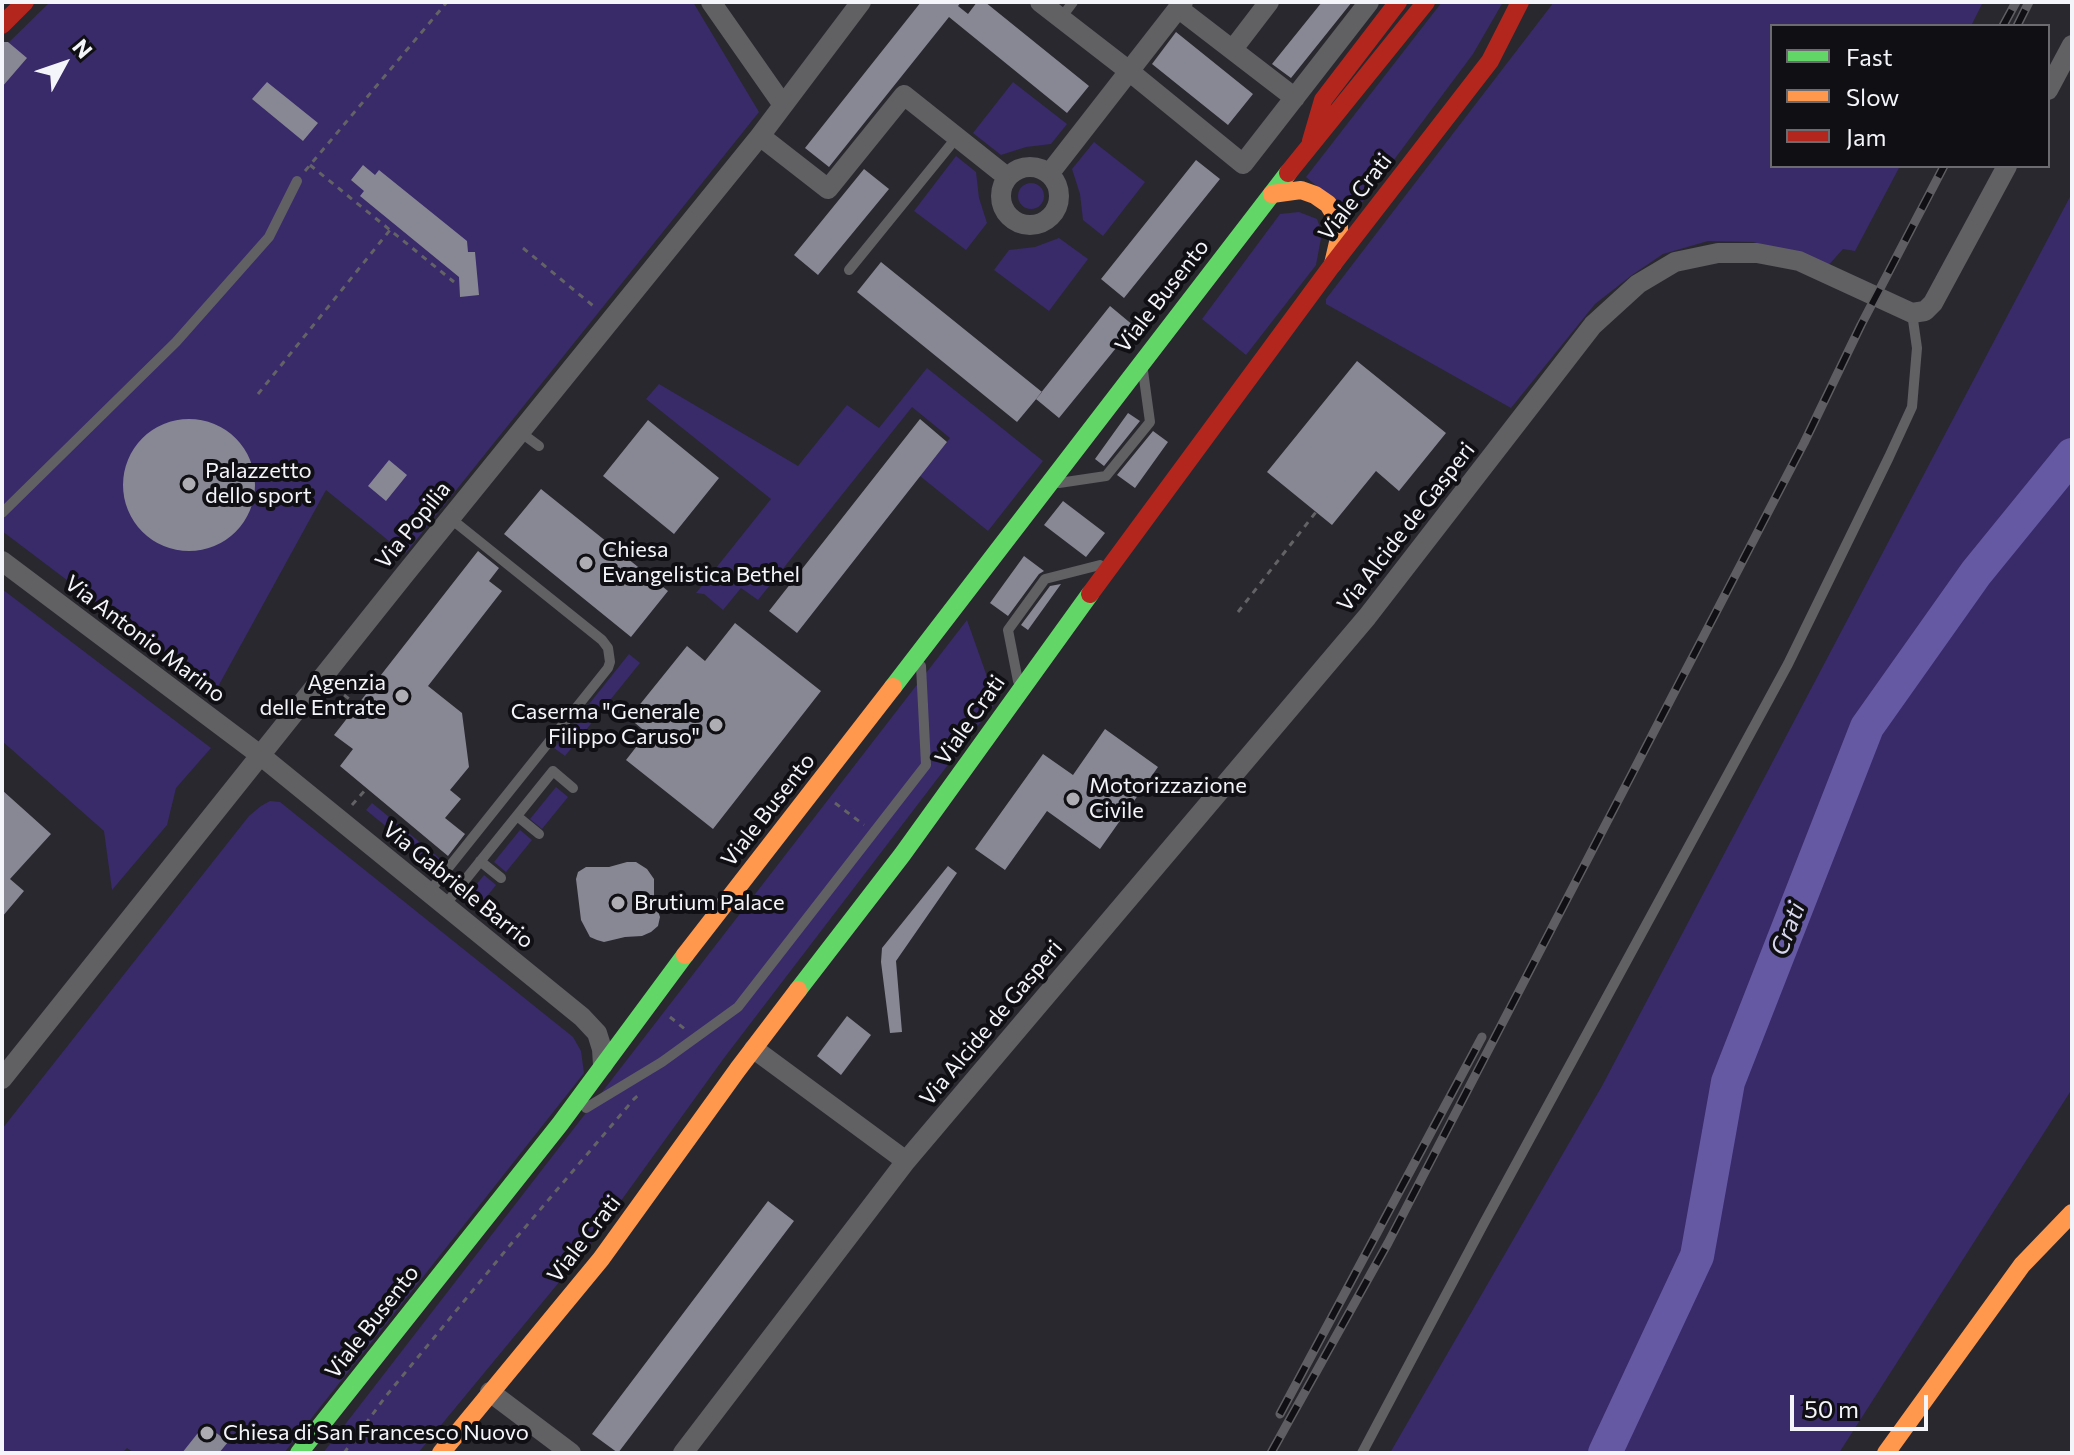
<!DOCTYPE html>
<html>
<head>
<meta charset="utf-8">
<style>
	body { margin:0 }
	#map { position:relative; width:2074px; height:1455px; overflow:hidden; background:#29282e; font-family:Commissioner,sans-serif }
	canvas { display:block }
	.frame { position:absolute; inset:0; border:4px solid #f4f4fb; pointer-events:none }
	.legend { position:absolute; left:1770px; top:24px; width:280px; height:144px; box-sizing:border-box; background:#101014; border:2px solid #6b6b70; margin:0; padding:10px 14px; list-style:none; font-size:24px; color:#f4f4fb }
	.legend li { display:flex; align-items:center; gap:16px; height:40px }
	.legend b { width:40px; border:2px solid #6b6b70 }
	.north { position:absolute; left:24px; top:24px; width:80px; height:80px; -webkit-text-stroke:6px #101014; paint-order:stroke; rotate:50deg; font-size:22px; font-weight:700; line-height:32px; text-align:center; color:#f4f4fb }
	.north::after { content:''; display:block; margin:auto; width:28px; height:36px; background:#f4f4fb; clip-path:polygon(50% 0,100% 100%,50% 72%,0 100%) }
	.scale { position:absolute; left:1790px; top:1395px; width:138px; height:36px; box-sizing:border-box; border:4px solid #f4f4fb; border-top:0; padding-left:10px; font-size:24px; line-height:28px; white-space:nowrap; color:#f4f4fb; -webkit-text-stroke:6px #101014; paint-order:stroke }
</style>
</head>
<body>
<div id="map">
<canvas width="2074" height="1455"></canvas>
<div class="frame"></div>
<ul class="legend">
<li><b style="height:10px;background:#63d668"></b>Fast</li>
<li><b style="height:10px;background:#ff974d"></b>Slow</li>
<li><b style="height:10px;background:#b3261e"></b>Jam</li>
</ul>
<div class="north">N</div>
<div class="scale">50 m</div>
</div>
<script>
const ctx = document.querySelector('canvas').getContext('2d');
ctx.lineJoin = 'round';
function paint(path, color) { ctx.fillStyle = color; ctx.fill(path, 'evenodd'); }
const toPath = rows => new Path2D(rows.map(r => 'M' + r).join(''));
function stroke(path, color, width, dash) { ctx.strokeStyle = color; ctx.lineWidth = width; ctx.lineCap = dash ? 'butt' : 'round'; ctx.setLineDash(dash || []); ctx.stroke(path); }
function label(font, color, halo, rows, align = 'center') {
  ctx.font = font + ' Commissioner,sans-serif'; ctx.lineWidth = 8; ctx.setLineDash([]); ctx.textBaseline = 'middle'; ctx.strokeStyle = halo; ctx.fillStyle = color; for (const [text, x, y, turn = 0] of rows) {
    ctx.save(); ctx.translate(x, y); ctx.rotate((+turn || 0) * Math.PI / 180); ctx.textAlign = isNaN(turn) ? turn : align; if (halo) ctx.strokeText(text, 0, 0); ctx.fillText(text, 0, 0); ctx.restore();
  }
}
const green = toPath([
	[50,2,693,2,759,112,405,554,326,490,215,692,2,531,2,49],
	[1442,2,1503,2,1473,54,1352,216,1306,177],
	[1554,2,1983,2,1971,26,1772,26,1772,166,1900,166,1855,251,1843,249,1826,268,1791,252,1753,242,1708,241,1663,254,1632,275,1595,304,1511,408,1326,304,1326,299],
	[1013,82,1067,124,1051,144,1026,147,1001,155,973,133],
	[1094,142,1145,182,1103,236,1083,220,1080,194,1072,169],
	[956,156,976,172,979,198,987,223,966,250,914,211],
	'1018 196a13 13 0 1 1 26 0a13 13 0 1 1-26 0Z',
	[2072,193,2072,1089,1839,1453,1390,1453,1602,1086],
	[1299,212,1317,219,1322,233,1316,265,1246,355,1202,319,1280,214],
	[1059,238,1088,259,1049,311,994,270,1009,250,1035,247],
	[927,368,1043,461,988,531,920,476,950,438,912,407,758,600,741,588,723,610,704,594,696,593,771,499,646,399,659,384,798,466,847,405,879,428],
	[2,589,211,748,176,788,167,825,112,890,104,831,2,741],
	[967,620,996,702,724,1058,584,1252,418,1453,323,1453],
	[629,654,640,663,565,756,554,748],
	[556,787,568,797,542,829,530,819],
	[270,801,280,802,573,1037,581,1051,584,1073,284,1453,134,1453,127,1448,122,1453,4,1453,2,1451,2,1129,249,816,261,806],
	[372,803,444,862,438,869,366,810],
	[520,830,532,840,506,872,494,862],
	[484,875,496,885,484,900,472,890]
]);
const river = toPath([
	[1605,1453,1697,1256,1728,1082,1867,727,1976,573,2072,455]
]);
const building = toPath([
	[921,2,961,2,958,6,968,14,977,2,985,2,1089,86,1067,113,949,17,829,167,805,148],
	[1322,2,1352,2,1291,78,1272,64],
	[1176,32,1253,94,1228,125,1152,64],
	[2,42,8,42,27,58,2,87],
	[267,82,318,123,303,141,252,99],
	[1196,160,1220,179,1124,298,1101,279],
	[363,165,375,175,379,170,467,241,468,252,475,252,479,295,460,297,459,277,360,196,364,191,351,180],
	[864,169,889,189,818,275,794,255],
	[881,262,1042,392,1017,422,857,292],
	[1110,306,1134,326,1059,418,1036,399],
	[1357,361,1446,433,1399,491,1376,471,1332,525,1267,472],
	[1128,413,1140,421,1104,466,1095,459],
	[920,419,947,442,797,633,769,611],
	'123 485a66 66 0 1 1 132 0a66 66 0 1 1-132 0Z',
	[648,420,719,478,674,534,603,476],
	[1153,431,1168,442,1135,488,1117,475],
	[389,460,407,475,386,501,368,486],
	[541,489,668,591,631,637,504,534],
	[1063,501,1105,533,1086,557,1044,525],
	[478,551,499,568,489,581,502,591,428,686,462,713,469,767,450,790,461,799,445,818,465,834,448,856,340,766,353,749,334,735],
	[1024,556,1044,571,1039,574,1008,616,990,603],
	[1061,584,1028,630,1021,625,1050,586],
	[735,623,821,691,713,829,626,760,647,733,629,718,687,646,705,661],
	[1105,729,1158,767,1100,849,1047,811,1005,870,975,849,1043,754,1073,775],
	[2,790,51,834,10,879,24,891,2,917],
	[627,862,636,862,647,869,654,879,654,899,660,917,658,926,651,932,642,936,625,937,604,942,597,940,590,937,581,920,576,879,578,872,586,867,609,867],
	[948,866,957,873,896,961,902,1032,890,1033,881,962,882,948],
	[847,1016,871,1035,841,1075,817,1056],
	[768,1201,794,1221,618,1453,592,1434],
	[205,1424,228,1442,219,1453,182,1453]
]);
const path = toPath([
	[310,165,454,282],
	[305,171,447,2],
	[523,248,597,309],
	[258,394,390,230],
	[1238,612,1316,512],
	[344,695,357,705],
	[835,803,864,825],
	[352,805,367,788],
	[670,1017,686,1030],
	[344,1453,386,1396,511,1244,634,1099,641,1093]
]);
const lane = toPath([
	[1061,18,1073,2],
	[849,270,957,137],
	[520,432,539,446],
	[1059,483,1106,476,1150,422,1143,371],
	[2,513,176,342,269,237,297,181],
	[1018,681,1008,630,1045,579,1100,565],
	[517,816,539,834],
	[480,861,501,878],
	[429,892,608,668,610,662,608,648,602,640,450,518],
	[445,905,553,771,573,788],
	[586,1108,662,1062,738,1007,926,765,921,666],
	[1362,1453,1484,1223,1788,664,1889,457,1912,407,1917,348,1912,313]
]);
const street = toPath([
	[711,2,783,105],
	[1040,2,1129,71,1243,164,1369,2],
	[1178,8,1295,98],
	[1233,49,1269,2],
	[2048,90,2072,45],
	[760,136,828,189,904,95,1007,177],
	'1001 196a29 29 0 1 1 58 0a29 29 0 1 1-58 0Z',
	[1049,174,1183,2],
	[2,561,260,755,582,1017,597,1033,602,1049,603,1065],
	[2,1079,405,574,760,136,861,2],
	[906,1161,1367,617,1593,325,1638,284,1675,262,1718,253,1757,253,1799,261,1912,313,1925,311,1933,303,2007,166],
	[490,1392,571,1453],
	[683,1453,906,1161,754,1049]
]);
const fast = toPath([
	[893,687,1288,173],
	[798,990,902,855,1090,594],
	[299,1453,560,1124,685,955]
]);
const slow = toPath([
	[1272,194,1301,190,1315,195,1328,204,1339,222,1339,238,1333,264],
	[685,955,893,687],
	[441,1453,601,1259,738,1069,798,990],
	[1886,1453,2022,1265,2072,1213]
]);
const jam = toPath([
	[2,25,25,2],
	[1311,141,1323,100,1398,2],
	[1288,173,1426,2],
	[1090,594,1333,264,1490,61,1520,2]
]);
const rail = toPath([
	[2003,26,2016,2],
	[2017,26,2029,2],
	[1280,1414,1482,1037],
	[1271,1453,1388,1243,1804,443,1861,325,1944,166]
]);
const markers = [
	[189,484,8,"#adadb3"],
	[586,563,8,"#adadb3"],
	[402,696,8,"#adadb3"],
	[716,725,8,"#adadb3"],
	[1073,799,8,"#adadb3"],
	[618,903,8,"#adadb3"],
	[207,1433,8,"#adadb3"]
];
const streetNames = [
	["Viale Crati",1355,197,-52],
	["Viale Busento",1162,296,-52],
	["Via Popilia",413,525,-51],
	["Via Alcide de Gasperi",1406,527,-52],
	["Via Antonio Marino",145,639,37],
	["Viale Crati",970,720,-55],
	["Viale Busento",768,810,-52],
	["Via Gabriele Barrio",458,885,39],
	["Via Alcide de Gasperi",991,1023,-50],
	["Viale Crati",584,1239,-52],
	["Viale Busento",372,1322,-52]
];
const poiNames = [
	["Palazzetto",205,471],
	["dello sport",205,496],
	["Chiesa",602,550],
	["Evangelistica Bethel",602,575],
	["Agenzia",386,683,"right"],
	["delle Entrate",386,708,"right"],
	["Caserma \"Generale",700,712,"right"],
	["Filippo Caruso\"",700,737,"right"],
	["Motorizzazione",1089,786],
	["Civile",1089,811],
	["Brutium Palace",634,903],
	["Chiesa di San Francesco Nuovo",223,1433]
];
const waterNames = [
	["Crati",1788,929,-69]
];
paint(green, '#392a69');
stroke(river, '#6659a4', 34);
paint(building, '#888794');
stroke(path, '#636265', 3, [6, 6]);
stroke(lane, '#616164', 10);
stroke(street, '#616164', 20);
stroke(fast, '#63d668', 18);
stroke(slow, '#ff974d', 18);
stroke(jam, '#b3261e', 18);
stroke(rail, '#5f5e62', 9);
stroke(rail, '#101014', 6, [18]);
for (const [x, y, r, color] of markers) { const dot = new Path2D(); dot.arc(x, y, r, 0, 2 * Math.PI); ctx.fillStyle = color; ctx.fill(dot); stroke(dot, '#101014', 3); }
label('22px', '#f4f4fb', '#101014', streetNames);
label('22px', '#f4f4fb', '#101014', poiNames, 'left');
label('italic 24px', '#d9d7ee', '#101014', waterNames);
</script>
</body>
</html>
